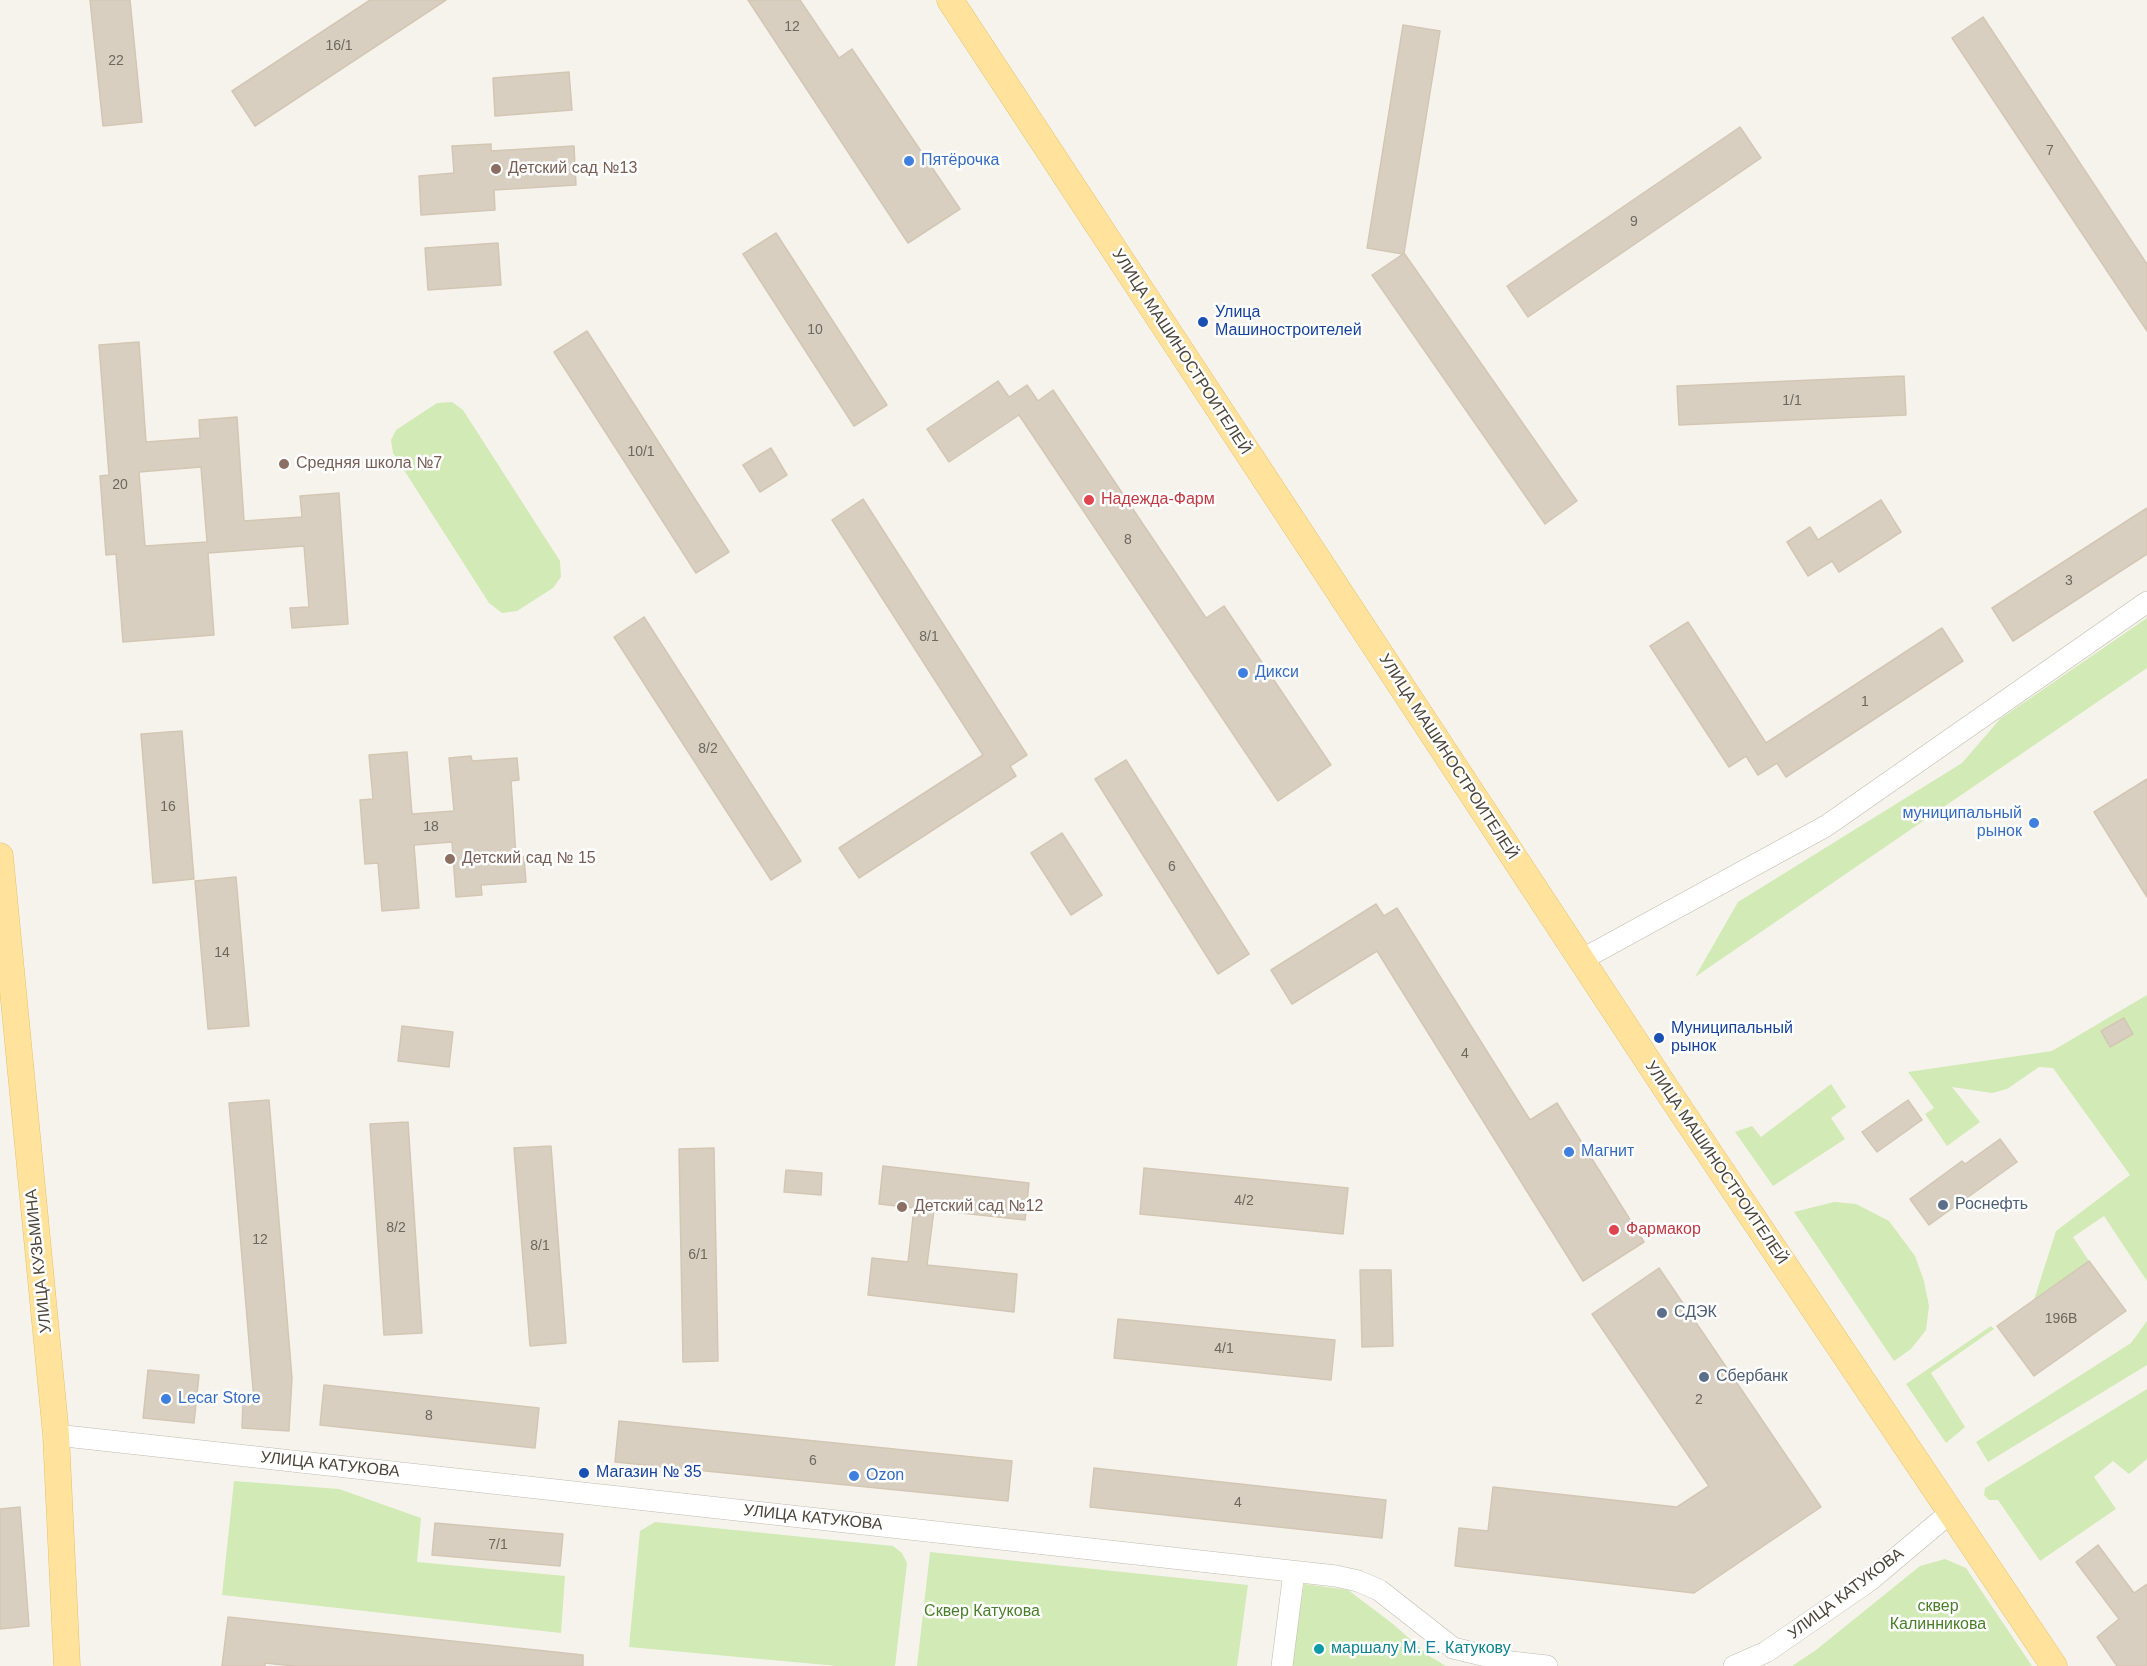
<!DOCTYPE html>
<html>
<head>
<meta charset="utf-8">
<style>
	body { margin:0 }
	canvas { display:block; background:#f6f3ec }
</style>
</head>
<body>
<canvas width="2147" height="1666"></canvas>
<script>
const ctx = document.querySelector('canvas').getContext('2d');
ctx.lineJoin = 'round';
function paint(path, color) { ctx.fillStyle = color; ctx.fill(path, 'evenodd'); }
const toPath = rows => new Path2D(rows.map(r => 'M' + r).join(''));
function stroke(path, color, width, dash) { ctx.strokeStyle = color; ctx.lineWidth = width; ctx.lineCap = dash ? 'butt' : 'round'; ctx.setLineDash(dash || []); ctx.stroke(path); }
function label(font, color, halo, rows, align = 'center') {
  ctx.font = font + ' Arial,sans-serif'; ctx.lineWidth = 5; ctx.setLineDash([]); ctx.textBaseline = 'middle'; ctx.strokeStyle = halo; ctx.fillStyle = color; for (const [text, x, y, turn = 0] of rows) {
    ctx.save(); ctx.translate(x, y); ctx.rotate((+turn || 0) * Math.PI / 180); ctx.textAlign = isNaN(turn) ? turn : align; if (halo) ctx.strokeText(text, 0, 0); ctx.fillText(text, 0, 0); ctx.restore();
  }
}
const green = toPath([
	[452,402,463,410,560,561,561,577,553,588,517,611,502,613,489,603,393,453,391,440,396,430,437,403],
	[2147,618,2147,668,1695,977,1738,902,1962,763,2000,719],
	[2147,995,2147,1281,2104,1216,2073,1237,2089,1261,2034,1300,2056,1231,2130,1175,2053,1068,2039,1067,2007,1089,1992,1093,1952,1087,1980,1122,1947,1146,1925,1114,1934,1108,1908,1072,2052,1051],
	[1831,1084,1846,1107,1831,1118,1845,1139,1773,1186,1735,1132,1752,1126,1761,1137],
	[1834,1202,1856,1204,1889,1221,1915,1256,1924,1281,1929,1306,1926,1330,1911,1349,1894,1361,1794,1212],
	[2147,1321,2147,1365,1988,1462,1976,1442,2131,1343],
	[1991,1326,1994,1329,1931,1373,1965,1427,1946,1443,1906,1384],
	[2147,1389,2147,1459,2129,1474,2113,1461,2094,1477,2116,1509,2040,1561,1998,1500,1989,1500,1984,1495,1985,1488],
	[234,1481,339,1489,421,1518,417,1562,565,1576,561,1633,222,1595],
	[655,1522,893,1546,902,1553,907,1563,895,1666,837,1666,629,1647,640,1531],
	[930,1552,1248,1585,1237,1666,917,1666],
	[1945,1559,1966,1568,2032,1666,1792,1666,1816,1650,1920,1566],
	[1304,1584,1348,1590,1393,1624,1429,1656,1446,1666,1291,1666]
]);
const building = toPath([
	[90,0,130,0,142,122,103,126,90,0],
	[370,0,446,0,255,126,232,91,370,0],
	[748,0,800,0,839,58,852,49,960,209,908,243,748,0],
	[1983,17,2147,264,2147,331,1952,38,1983,17],
	[1403,25,1440,31,1404,253,1577,501,1545,524,1372,275,1403,254,1367,248,1403,25],
	[569,72,572,110,495,116,493,78,569,72],
	[1740,127,1761,158,1528,317,1507,286,1740,127],
	[491,144,491,151,574,146,576,185,494,190,495,210,421,215,419,176,454,173,452,146,491,144],
	[776,233,887,405,854,426,743,254,776,233],
	[498,243,501,285,428,290,425,248,498,243],
	[587,331,729,552,696,573,554,352,587,331],
	[139,342,146,442,200,438,199,420,237,417,244,521,302,517,300,496,339,493,348,624,292,628,290,608,309,607,304,546,208,553,214,635,123,642,116,554,106,555,100,476,109,475,99,345,139,342],
	[201,467,207,542,145,546,139,472,201,467],
	[1904,376,1906,415,1679,425,1677,386,1904,376],
	[998,381,1009,397,1027,385,1038,401,1053,390,1206,618,1224,606,1331,765,1278,801,1019,415,949,462,927,429,998,381],
	[771,448,787,475,760,492,743,465,771,448],
	[863,499,1027,755,1010,766,1016,776,859,878,839,848,983,755,832,520,863,499],
	[1881,500,1901,532,1839,572,1832,561,1808,576,1787,542,1810,527,1818,540,1881,500],
	[2147,508,2147,554,2013,641,1992,608,2147,508],
	[644,617,801,861,771,880,614,637,644,617],
	[1688,622,1766,743,1942,628,1963,661,1786,777,1777,763,1758,775,1746,756,1729,767,1650,646,1688,622],
	[182,731,194,879,153,883,141,734,182,731],
	[407,752,412,814,454,811,449,758,471,756,472,761,517,758,519,780,511,781,513,809,516,858,524,857,526,882,481,885,482,895,456,897,452,842,414,845,419,908,382,911,378,863,365,864,360,800,373,799,369,755,407,752],
	[1126,760,1249,954,1218,974,1095,779,1126,760],
	[2147,779,2147,897,2094,812,2147,779],
	[1062,833,1102,895,1071,915,1031,853,1062,833],
	[236,877,249,1026,208,1029,195,881,236,877],
	[1376,904,1384,916,1397,908,1530,1120,1557,1103,1644,1242,1583,1281,1377,951,1292,1004,1271,970,1376,904],
	[2124,1018,2133,1034,2110,1047,2101,1031,2124,1018],
	[402,1026,453,1032,449,1067,398,1061,402,1026],
	[269,1100,292,1378,289,1431,242,1428,243,1400,254,1401,229,1103,269,1100],
	[1908,1100,1922,1120,1877,1152,1862,1132,1908,1100],
	[408,1122,422,1333,384,1335,370,1124,408,1122],
	[2000,1139,2017,1162,1929,1225,1910,1199,1962,1161,1965,1164,2000,1139],
	[551,1146,566,1343,530,1346,514,1148,551,1146],
	[714,1148,718,1361,683,1362,679,1149,714,1148],
	[883,1166,1029,1183,1025,1220,934,1210,927,1265,1017,1274,1014,1312,868,1295,872,1258,908,1262,914,1208,879,1204,883,1166],
	[1144,1168,1348,1188,1343,1234,1140,1214,1144,1168],
	[786,1170,822,1173,821,1195,784,1192,786,1170],
	[2089,1261,2126,1311,2034,1376,1997,1326,2089,1261],
	[1659,1268,1821,1507,1694,1593,1455,1566,1459,1528,1488,1531,1493,1487,1677,1507,1709,1486,1592,1314,1659,1268],
	[1360,1270,1391,1270,1393,1346,1362,1347,1360,1270],
	[1118,1319,1335,1340,1331,1380,1114,1358,1118,1319],
	[148,1370,199,1375,194,1423,143,1418,148,1370],
	[324,1385,539,1408,535,1448,320,1425,324,1385],
	[619,1421,1012,1461,1008,1501,615,1462,619,1421],
	[1094,1468,1386,1500,1382,1538,1090,1507,1094,1468],
	[20,1507,29,1626,0,1629,0,1509,20,1507],
	[435,1523,563,1534,560,1566,432,1555,435,1523],
	[2098,1545,2134,1593,2147,1584,2147,1666,2117,1666,2097,1637,2119,1619,2076,1562,2098,1545],
	[228,1617,583,1655,583,1666,295,1666,265,1663,265,1666,222,1666,228,1617]
]);
const minor = toPath([
	[1581,960,1826,826,2147,602],
	[56,1435,1336,1576,1358,1581,1379,1590,1453,1648,1511,1662,1547,1666],
	[1282,1666,1294,1572],
	[1734,1666,1766,1652,1869,1581,1951,1512]
]);
const major = toPath([
	[950,0,1669,1093,2054,1666],
	[0,856,56,1435,67,1666]
]);
const markers = [
	[909,161,6,"#3f7fe0"],
	[496,169,6,"#8d6e63"],
	[1203,322,6,"#1a4fb4"],
	[284,464,6,"#8d6e63"],
	[1089,500,6,"#e0444e"],
	[1243,673,6,"#3f7fe0"],
	[2034,823,6,"#3f7fe0"],
	[450,859,6,"#8d6e63"],
	[1659,1038,6,"#1a4fb4"],
	[1569,1152,6,"#3f7fe0"],
	[1943,1205,6,"#5c6f8a"],
	[902,1207,6,"#8d6e63"],
	[1614,1230,6,"#e0444e"],
	[1662,1313,6,"#5c6f8a"],
	[1704,1377,6,"#5c6f8a"],
	[166,1399,6,"#3f7fe0"],
	[584,1473,6,"#1a4fb4"],
	[854,1476,6,"#3f7fe0"],
	[1319,1649,6,"#0f9aa8"]
];
const numberNames = [
	["12",792,27],
	["16/1",339,46],
	["22",116,61],
	["7",2050,151],
	["9",1634,222],
	["10",815,330],
	["1/1",1792,401],
	["10/1",641,452],
	["20",120,485],
	["8",1128,540],
	["3",2069,581],
	["8/1",929,637],
	["1",1865,702],
	["8/2",708,749],
	["16",168,807],
	["18",431,827],
	["6",1172,867],
	["14",222,953],
	["4",1465,1054],
	["4/2",1244,1201],
	["8/2",396,1228],
	["12",260,1240],
	["8/1",540,1246],
	["6/1",698,1255],
	["196В",2061,1319],
	["4/1",1224,1349],
	["2",1699,1400],
	["8",429,1416],
	["6",813,1461],
	["4",1238,1503],
	["7/1",498,1545]
];
const shopNames = [
	["Пятёрочка",921,161],
	["Дикси",1255,673],
	["муниципальный",2022,814,"right"],
	["рынок",2022,832,"right"],
	["Магнит",1581,1152],
	["Lecar Store",178,1399],
	["Ozon",866,1476]
];
const educationNames = [
	["Детский сад №13",508,169],
	["Средняя школа №7",296,464],
	["Детский сад № 15",462,859],
	["Детский сад №12",914,1207]
];
const transitNames = [
	["Улица",1215,313],
	["Машиностроителей",1215,331],
	["Муниципальный",1671,1029],
	["рынок",1671,1047],
	["Магазин № 35",596,1473]
];
const streetNames = [
	["УЛИЦА МАШИНОСТРОИТЕЛЕЙ",1181,352,57],
	["УЛИЦА МАШИНОСТРОИТЕЛЕЙ",1448,757,57],
	["УЛИЦА МАШИНОСТРОИТЕЛЕЙ",1716,1163,56],
	["УЛИЦА КУЗЬМИНА",39,1261,-96],
	["УЛИЦА КАТУКОВА",330,1465,6],
	["УЛИЦА КАТУКОВА",813,1518,6],
	["УЛИЦА КАТУКОВА",1846,1594,-37]
];
const healthNames = [
	["Надежда-Фарм",1101,500],
	["Фармакор",1626,1230]
];
const serviceNames = [
	["Роснефть",1955,1205],
	["СДЭК",1674,1313],
	["Сбербанк",1716,1377]
];
const parkNames = [
	["сквер",1938,1607],
	["Калинникова",1938,1625],
	["Сквер Катукова",982,1612]
];
const cultureNames = [
	["маршалу М. Е. Катукову",1331,1649]
];
paint(green, '#d2eab5');
paint(building, '#d8cfc1');
stroke(building, '#d3c7b4', 1.5);
stroke(minor, '#c2bbae', 22);
stroke(major, '#e6c16a', 27);
stroke(minor, '#fff', 21);
stroke(major, '#ffe39c', 26);
for (const [x, y, r, color] of markers) { const dot = new Path2D(); dot.arc(x, y, r, 0, 2 * Math.PI); ctx.fillStyle = color; ctx.fill(dot); stroke(dot, '#fff', 2); }
label('14px', '#6e675b', null, numberNames);
label('16px', '#366cbe', '#fff', shopNames, 'left');
label('16px', '#785e54', '#fff', educationNames, 'left');
label('16px', '#164399', '#fff', transitNames, 'left');
label('16px', '#4b4439', '#fff', streetNames);
label('16px', '#be3a42', '#fff', healthNames, 'left');
label('16px', '#4e5e75', '#fff', serviceNames, 'left');
label('16px', '#4a7f2a', '#fff', parkNames);
label('16px', '#0d838f', '#fff', cultureNames, 'left');
</script>
</body>
</html>
